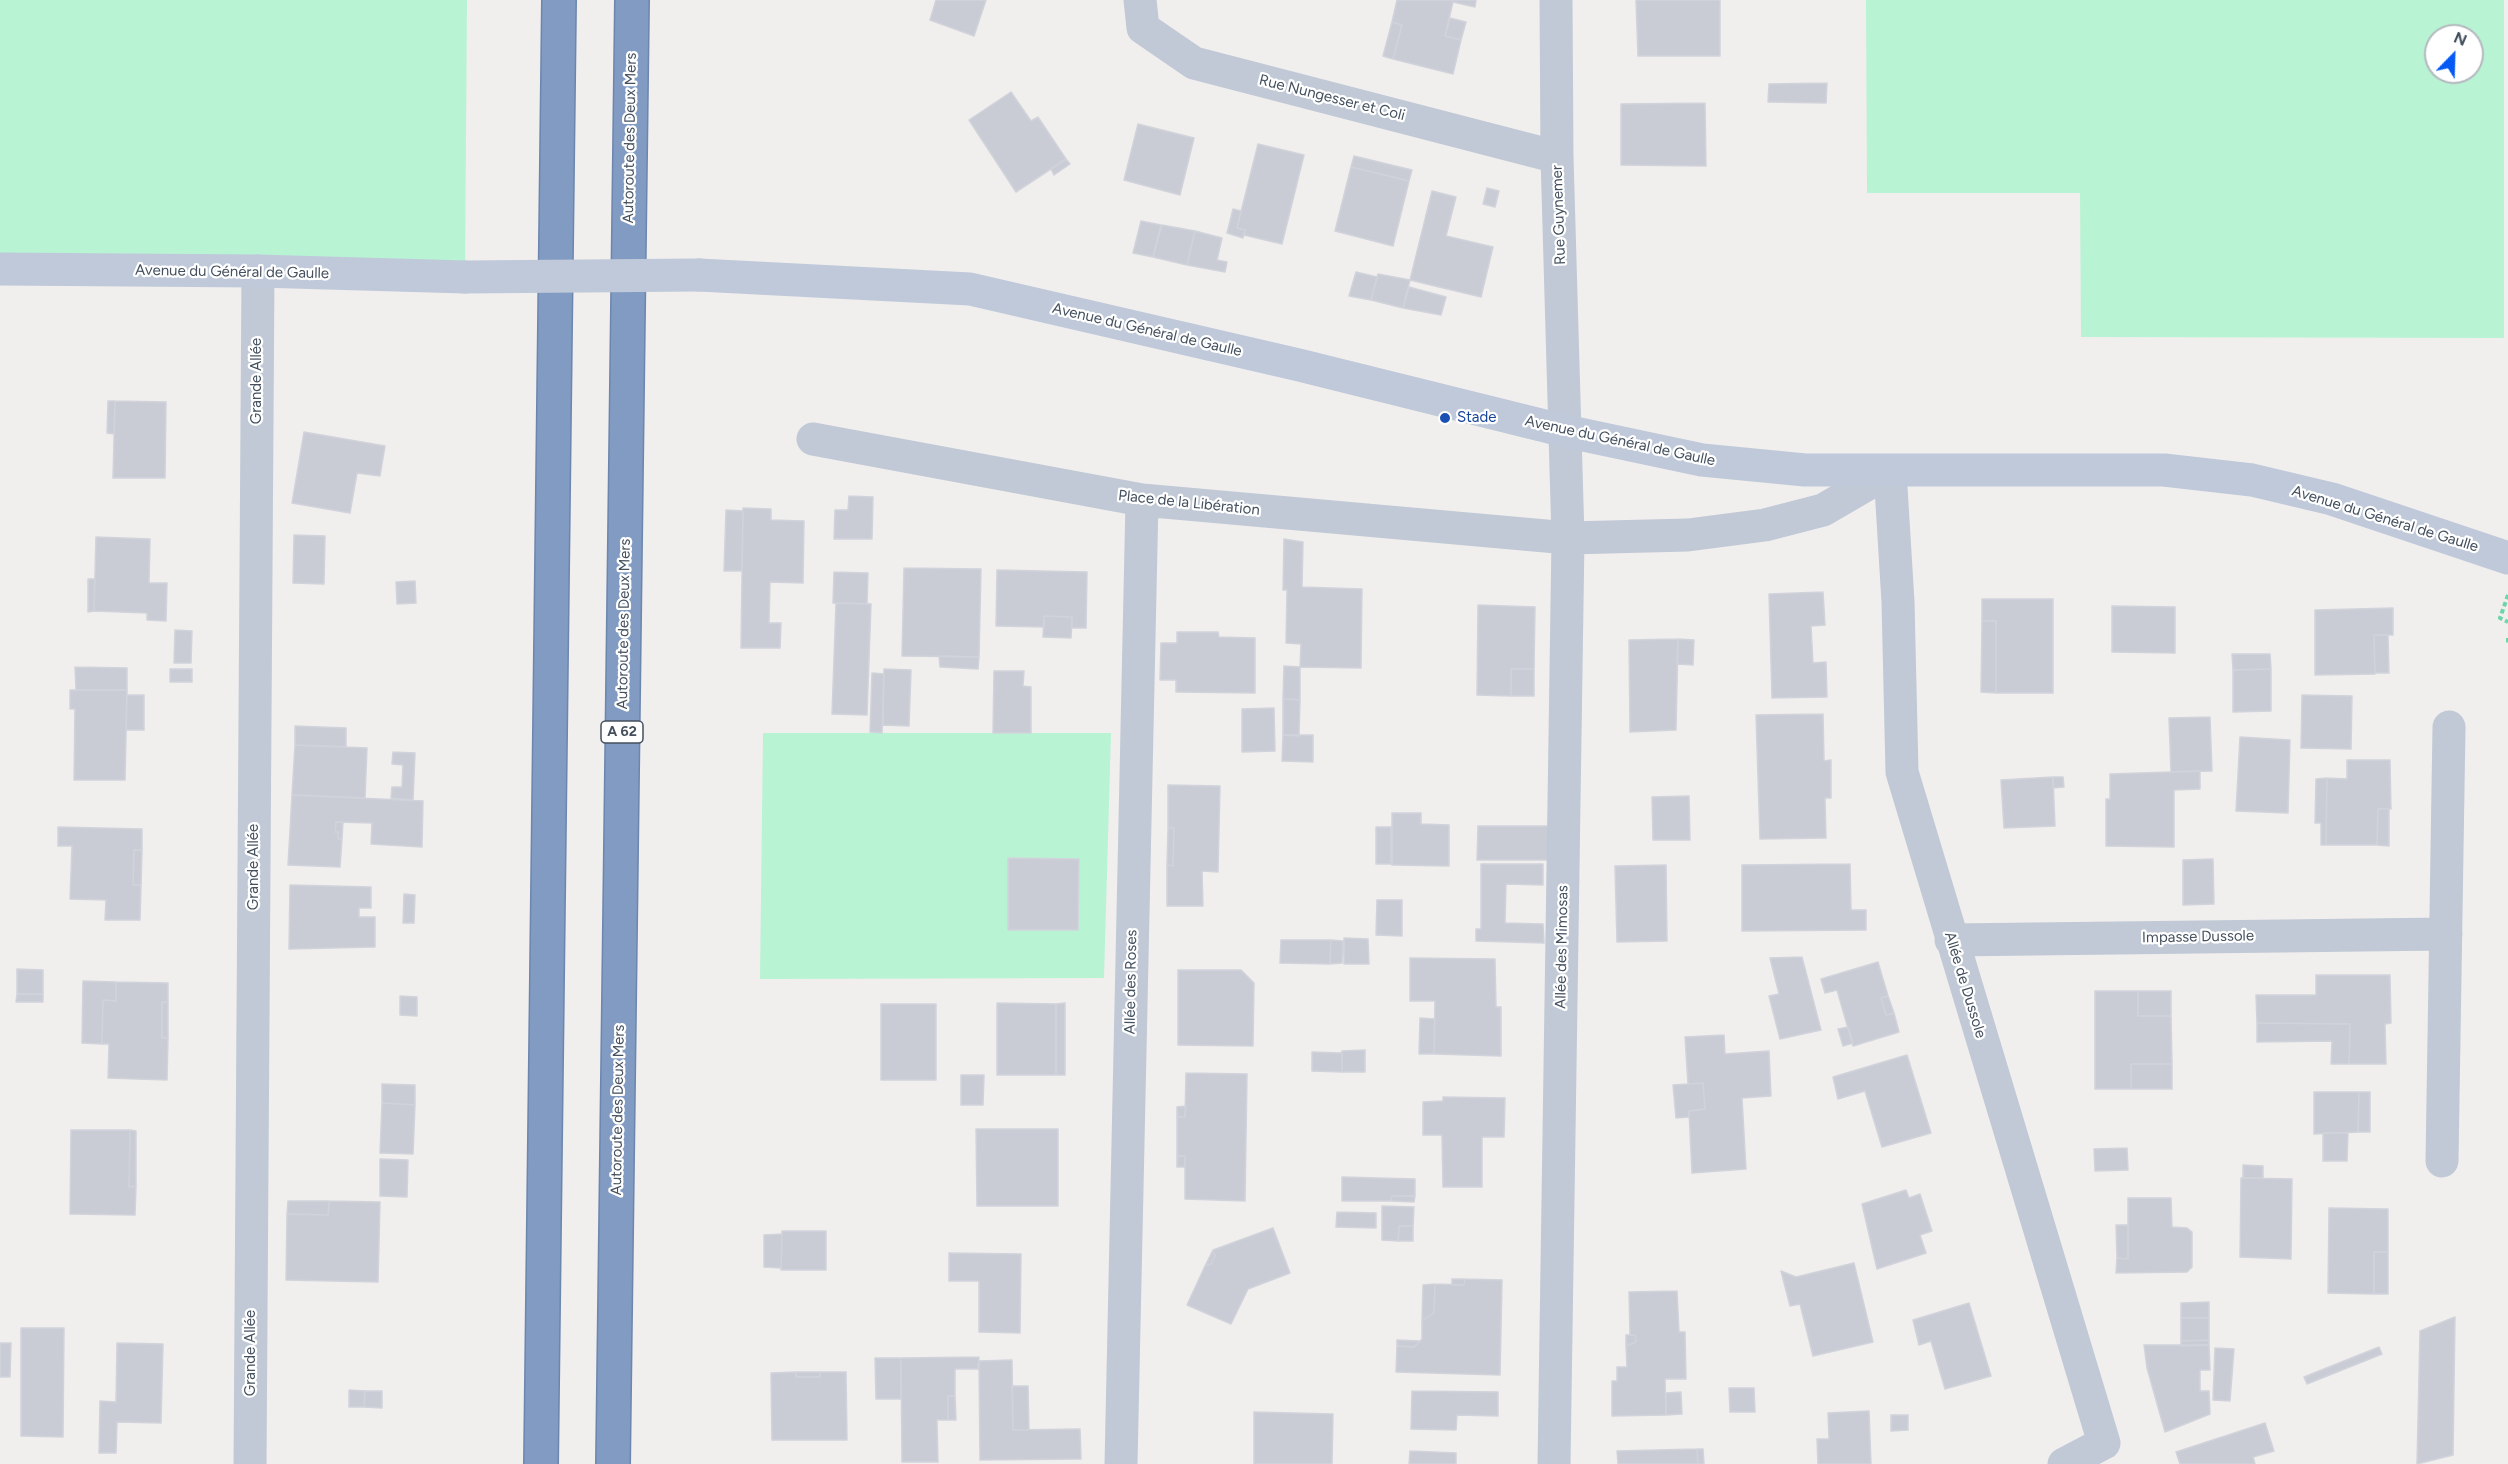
<!DOCTYPE html>
<html>
<head>
<meta charset="utf-8">
<style>
	body { margin:0 }
	#map { position:relative; width:2508px; height:1464px; overflow:hidden; background:#f1eeee; font-family:Figtree,sans-serif }
	canvas { display:block }
	.north { position:absolute; left:2424px; top:24px; width:60px; height:60px; box-sizing:border-box; background:#fff; border:2px solid #b4b9bf; border-radius:50%; rotate:23deg; font-size:16px; font-weight:700; line-height:24px; text-align:center; color:#44505e }
	.north::after { content:''; display:block; margin:auto; width:21px; height:27px; background:#065af3; clip-path:polygon(50% 0,100% 100%,50% 72%,0 100%) }
</style>
</head>
<body>
<div id="map">
<canvas width="2508" height="1464"></canvas>
<div class="north">N</div>
</div>
<script>
const ctx = document.querySelector('canvas').getContext('2d');
ctx.lineJoin = 'round';
function paint(path, color) { ctx.fillStyle = color; ctx.fill(path, 'evenodd'); }
const toPath = rows => new Path2D(rows.map(r => 'M' + r).join(''));
function stroke(path, color, width, dash) { ctx.strokeStyle = color; ctx.lineWidth = width; ctx.lineCap = dash ? 'butt' : 'round'; ctx.setLineDash(dash || []); ctx.stroke(path); }
function label(font, color, halo, rows, align = 'center') {
  ctx.font = font + ' Figtree,sans-serif'; ctx.lineWidth = 4.5; ctx.setLineDash([]); ctx.textBaseline = 'middle'; ctx.strokeStyle = halo; ctx.fillStyle = color; for (const [text, x, y, turn = 0] of rows) {
    ctx.save(); ctx.translate(x, y); ctx.rotate((+turn || 0) * Math.PI / 180); ctx.textAlign = isNaN(turn) ? turn : align; if (halo) ctx.strokeText(text, 0, 0); ctx.fillText(text, 0, 0); ctx.restore();
  }
}
const green = toPath([
	[0,0,467,0,465,277,0,269],
	[1866,0,2504,0,2504,338,2081,337,2080,193,1867,193],
	[2436,36,2472,36,2472,72,2436,72],
	[763,733,1111,733,1104,978,760,979]
]);
const building = toPath([
	[936,0,986,0,974,36,930,20,936,0],
	[1397,0,1476,0,1475,7,1453,2,1445,36,1461,40,1453,74,1393,59,1402,25,1392,22,1397,0],
	[1636,0,1720,0,1720,56,1638,56,1636,0],
	[1450,18,1466,22,1461,40,1445,36,1450,18],
	[1392,22,1402,25,1393,59,1383,56,1392,22],
	[1827,83,1826,103,1768,102,1769,84,1827,83],
	[1011,92,1031,121,1038,117,1066,159,1016,192,969,120,1011,92],
	[1705,103,1706,166,1621,165,1621,104,1705,103],
	[1138,124,1194,138,1180,195,1124,180,1138,124],
	[1258,144,1304,155,1282,244,1244,235,1245,230,1237,228,1258,144],
	[1354,156,1412,170,1409,181,1351,167,1354,156],
	[1066,159,1070,164,1054,175,1051,169,1066,159],
	[1351,167,1409,181,1393,246,1335,231,1351,167],
	[1487,188,1499,191,1495,207,1483,204,1487,188],
	[1432,191,1456,197,1446,236,1493,247,1481,297,1410,280,1432,191],
	[1233,209,1241,211,1237,228,1245,230,1243,238,1227,233,1233,209],
	[1141,221,1161,225,1153,257,1133,253,1141,221],
	[1162,225,1195,231,1187,265,1153,257,1162,225],
	[1195,231,1222,238,1217,260,1227,262,1225,272,1187,265,1195,231],
	[1356,272,1377,277,1371,300,1349,296,1356,272],
	[1378,274,1410,280,1403,308,1371,300,1378,274],
	[1409,287,1446,297,1441,315,1403,308,1409,287],
	[108,401,115,401,114,434,107,433,108,401],
	[115,401,166,402,165,478,113,478,115,401],
	[304,432,385,446,380,476,357,473,350,513,292,503,304,432],
	[849,496,873,497,872,539,834,539,835,510,848,510,849,496],
	[743,508,771,509,771,520,804,521,803,583,770,582,769,623,781,623,780,648,741,648,743,508],
	[726,510,743,511,742,571,724,571,726,510],
	[294,535,325,536,324,584,293,583,294,535],
	[96,537,150,539,149,583,167,583,166,621,147,620,147,613,94,611,96,537],
	[1284,539,1303,542,1302,587,1362,589,1361,668,1300,667,1301,644,1286,643,1287,590,1283,590,1284,539],
	[904,568,981,569,979,657,902,656,904,568],
	[997,570,1087,572,1086,628,1072,628,1072,617,1044,616,1044,627,996,626,997,570],
	[834,572,868,573,867,604,833,603,834,572],
	[88,579,95,579,94,611,88,612,88,579],
	[415,581,416,603,397,604,396,582,415,581],
	[1823,592,1825,625,1811,626,1813,663,1826,662,1827,697,1772,698,1769,594,1823,592],
	[1982,599,2053,599,2053,693,1996,693,1996,621,1982,621,1982,599],
	[836,603,871,604,867,715,832,714,836,603],
	[1478,605,1535,607,1534,669,1511,669,1511,696,1477,695,1478,605],
	[2112,606,2175,607,2175,653,2112,652,2112,606],
	[2393,608,2393,635,2374,635,2375,674,2315,675,2315,610,2393,608],
	[1044,616,1072,617,1071,638,1043,637,1044,616],
	[1982,621,1996,621,1996,693,1981,692,1982,621],
	[175,630,192,631,191,663,174,663,175,630],
	[1177,632,1218,632,1219,637,1255,638,1255,693,1176,692,1176,680,1160,680,1161,643,1177,643,1177,632],
	[2374,635,2388,635,2389,673,2375,673,2374,635],
	[1678,639,1694,640,1693,665,1677,664,1678,639],
	[1678,639,1676,730,1630,732,1629,640,1678,639],
	[2232,654,2270,654,2271,669,2233,670,2232,654],
	[939,656,979,657,978,669,940,667,939,656],
	[1284,666,1300,667,1300,700,1283,699,1284,666],
	[75,667,127,668,127,690,76,690,75,667],
	[170,669,192,669,192,682,170,682,170,669],
	[884,669,911,670,909,726,883,725,884,669],
	[1511,669,1534,669,1534,696,1511,696,1511,669],
	[2271,669,2271,711,2233,712,2233,670,2271,669],
	[994,671,1024,671,1023,686,1031,687,1031,733,993,733,994,671],
	[872,673,884,674,882,733,870,732,872,673],
	[70,690,127,690,125,780,74,780,75,709,70,709,70,690],
	[127,695,144,695,144,730,126,730,127,695],
	[2302,695,2352,696,2351,749,2301,748,2302,695],
	[1283,699,1300,700,1299,736,1283,735,1283,699],
	[1274,708,1275,751,1242,752,1242,709,1274,708],
	[1823,714,1824,761,1831,760,1831,798,1825,798,1826,838,1760,839,1756,715,1823,714],
	[2210,717,2212,771,2171,772,2169,718,2210,717],
	[295,726,346,728,346,747,295,745,295,726],
	[1283,735,1313,735,1313,762,1282,761,1283,735],
	[2240,737,2290,740,2288,813,2236,811,2240,737],
	[295,745,367,748,365,798,292,795,295,745],
	[393,752,415,753,413,800,391,798,392,787,402,787,403,765,392,764,393,752],
	[2347,760,2390,760,2391,809,2378,809,2377,845,2326,845,2327,778,2347,779,2347,760],
	[2200,771,2200,789,2174,790,2174,847,2106,846,2106,799,2110,799,2110,774,2200,771],
	[2053,777,2063,777,2064,787,2053,788,2053,777],
	[2053,777,2055,826,2004,828,2001,780,2053,777],
	[2327,778,2326,845,2321,845,2321,823,2315,823,2316,779,2327,778],
	[1168,785,1220,786,1218,872,1202,871,1203,906,1167,906,1167,865,1173,866,1174,828,1168,828,1168,785],
	[292,795,423,801,422,847,371,844,372,823,336,822,335,832,338,832,338,839,342,839,340,867,288,865,292,795],
	[1689,796,1690,840,1653,840,1652,797,1689,796],
	[2378,809,2389,809,2389,846,2377,845,2378,809],
	[1392,813,1421,813,1421,824,1449,825,1449,866,1392,865,1392,813],
	[336,822,343,822,342,839,338,839,338,832,335,832,336,822],
	[1478,826,1549,826,1548,860,1477,860,1478,826],
	[58,827,142,829,142,850,134,850,133,885,141,885,140,920,105,920,106,900,70,899,72,846,58,846,58,827],
	[1376,827,1391,827,1391,864,1376,864,1376,827],
	[1168,828,1174,828,1173,866,1167,865,1168,828],
	[134,850,142,850,141,885,133,885,134,850],
	[1008,858,1079,859,1078,930,1008,930,1008,858],
	[2213,859,2214,904,2183,905,2183,860,2213,859],
	[1481,864,1543,864,1543,885,1506,884,1505,923,1543,924,1544,943,1476,941,1476,929,1481,929,1481,864],
	[1850,864,1851,910,1866,910,1866,930,1742,931,1742,865,1850,864],
	[1666,865,1667,941,1617,942,1615,866,1666,865],
	[290,885,371,887,371,908,359,908,359,917,375,917,375,947,289,949,290,885],
	[404,894,415,895,414,923,403,923,404,894],
	[1377,900,1402,900,1402,936,1376,935,1377,900],
	[1344,938,1368,939,1369,964,1344,964,1344,938],
	[1281,940,1331,940,1330,964,1280,963,1281,940],
	[1331,940,1343,941,1342,963,1330,964,1331,940],
	[1802,957,1821,1030,1780,1039,1769,996,1779,994,1770,958,1802,957],
	[1410,958,1495,959,1496,1007,1501,1007,1501,1056,1434,1054,1435,1001,1410,1001,1410,958],
	[1878,962,1888,996,1881,998,1886,1015,1894,1013,1899,1032,1853,1046,1837,990,1825,993,1821,979,1878,962],
	[17,969,43,970,43,994,17,994,17,969],
	[1178,970,1241,970,1254,983,1253,1046,1178,1045,1178,970],
	[2316,975,2390,975,2391,1023,2385,1024,2386,1064,2349,1064,2350,1024,2257,1023,2256,995,2316,995,2316,975],
	[83,981,116,982,116,1001,103,1000,102,1044,82,1043,83,981],
	[116,982,168,983,168,1002,162,1002,162,1038,168,1038,167,1080,108,1078,109,1044,102,1044,103,1000,116,1001,116,982],
	[2095,991,2138,991,2138,1016,2171,1016,2172,1064,2131,1064,2131,1089,2095,1089,2095,991],
	[2138,991,2171,991,2171,1016,2138,1016,2138,991],
	[17,994,43,994,43,1002,16,1002,17,994],
	[400,996,417,997,417,1016,400,1015,400,996],
	[1888,996,1894,1013,1886,1015,1881,998,1888,996],
	[162,1002,168,1002,168,1038,162,1038,162,1002],
	[997,1003,1056,1004,1056,1075,997,1075,997,1003],
	[1065,1003,1065,1075,1056,1075,1056,1004,1065,1003],
	[881,1004,936,1004,936,1080,881,1080,881,1004],
	[1420,1018,1435,1019,1434,1054,1419,1054,1420,1018],
	[2257,1023,2350,1024,2349,1064,2331,1064,2332,1041,2257,1042,2257,1023],
	[1848,1027,1853,1043,1843,1046,1838,1029,1848,1027],
	[1724,1035,1725,1054,1769,1051,1771,1096,1742,1098,1746,1169,1692,1173,1689,1111,1705,1109,1703,1083,1688,1084,1685,1037,1724,1035],
	[1365,1050,1365,1072,1342,1072,1342,1051,1365,1050],
	[1312,1052,1342,1053,1342,1072,1312,1071,1312,1052],
	[1907,1055,1931,1133,1882,1147,1865,1091,1838,1099,1833,1077,1907,1055],
	[2131,1064,2172,1064,2172,1089,2131,1089,2131,1064],
	[1186,1073,1247,1074,1245,1201,1185,1199,1185,1156,1177,1156,1177,1117,1185,1117,1186,1073],
	[961,1075,984,1075,983,1105,961,1105,961,1075],
	[1703,1083,1705,1109,1689,1111,1689,1117,1676,1118,1673,1085,1703,1083],
	[382,1084,415,1085,415,1105,382,1103,382,1084],
	[2314,1092,2359,1092,2358,1132,2314,1134,2314,1092],
	[2359,1092,2370,1092,2370,1132,2358,1132,2359,1092],
	[1443,1097,1505,1098,1504,1137,1482,1137,1482,1187,1443,1187,1442,1135,1423,1135,1423,1102,1443,1101,1443,1097],
	[382,1103,415,1105,413,1154,380,1153,382,1103],
	[1186,1106,1185,1117,1177,1117,1177,1107,1186,1106],
	[976,1129,1058,1129,1058,1206,977,1206,976,1129],
	[71,1130,130,1130,129,1187,136,1186,135,1215,70,1214,71,1130],
	[130,1130,136,1131,136,1186,129,1187,130,1130],
	[2323,1133,2348,1133,2347,1161,2323,1161,2323,1133],
	[2127,1148,2128,1170,2095,1171,2094,1149,2127,1148],
	[1177,1156,1185,1156,1185,1167,1177,1167,1177,1156],
	[380,1159,408,1160,407,1197,380,1196,380,1159],
	[2243,1165,2263,1166,2263,1178,2243,1178,2243,1165],
	[1342,1177,1415,1179,1415,1196,1392,1196,1391,1201,1342,1201,1342,1177],
	[2241,1178,2292,1179,2291,1259,2240,1257,2241,1178],
	[1906,1190,1909,1198,1920,1194,1932,1231,1920,1235,1926,1253,1877,1269,1862,1204,1906,1190],
	[1392,1196,1415,1196,1414,1202,1391,1201,1392,1196],
	[2128,1198,2171,1198,2172,1227,2187,1228,2192,1232,2192,1267,2187,1272,2116,1273,2117,1258,2128,1259,2128,1198],
	[288,1201,329,1201,328,1215,287,1214,288,1201],
	[329,1201,380,1202,378,1282,286,1280,287,1214,328,1215,329,1201],
	[1382,1206,1414,1207,1413,1226,1399,1226,1398,1241,1382,1240,1382,1206],
	[2329,1208,2388,1209,2388,1252,2374,1252,2374,1294,2328,1293,2329,1208],
	[1337,1212,1376,1213,1376,1228,1336,1227,1337,1212],
	[2116,1225,2128,1225,2128,1259,2117,1258,2116,1225],
	[1399,1226,1413,1226,1413,1241,1398,1241,1399,1226],
	[1273,1228,1290,1273,1248,1289,1231,1324,1187,1305,1205,1266,1211,1264,1215,1256,1213,1250,1273,1228],
	[782,1231,826,1231,826,1270,781,1270,782,1231],
	[782,1234,781,1268,764,1267,764,1235,782,1234],
	[1213,1250,1215,1256,1211,1264,1205,1266,1213,1250],
	[2374,1252,2388,1252,2388,1294,2374,1294,2374,1252],
	[949,1253,1021,1254,1020,1333,979,1332,979,1281,949,1281,949,1253],
	[1854,1263,1873,1342,1813,1356,1800,1304,1790,1306,1781,1271,1796,1277,1854,1263],
	[1452,1279,1465,1279,1464,1285,1452,1285,1452,1279],
	[1465,1279,1502,1280,1500,1375,1396,1372,1397,1346,1414,1347,1422,1339,1422,1321,1434,1313,1435,1284,1464,1285,1465,1279],
	[1435,1284,1434,1313,1422,1321,1423,1285,1435,1284],
	[1677,1291,1679,1332,1685,1332,1686,1379,1665,1379,1666,1415,1612,1416,1612,1381,1617,1381,1617,1367,1627,1367,1626,1346,1636,1342,1635,1335,1630,1335,1629,1292,1677,1291],
	[2209,1302,2209,1318,2181,1318,2181,1303,2209,1302],
	[1969,1303,1991,1376,1945,1389,1931,1341,1919,1345,1913,1320,1969,1303],
	[2455,1317,2453,1455,2417,1464,2420,1331,2455,1317],
	[2181,1318,2209,1318,2209,1340,2181,1341,2181,1318],
	[21,1328,64,1328,63,1437,21,1436,21,1328],
	[1626,1335,1635,1335,1636,1342,1626,1346,1626,1335],
	[1397,1340,1420,1341,1414,1347,1397,1346,1397,1340],
	[2209,1340,2209,1345,2181,1346,2181,1341,2209,1340],
	[0,1343,11,1343,10,1377,0,1377,0,1343],
	[117,1343,163,1344,161,1423,117,1422,116,1453,99,1453,100,1401,116,1402,117,1343],
	[2144,1345,2209,1345,2210,1370,2200,1370,2200,1391,2209,1391,2210,1414,2165,1432,2147,1368,2144,1345],
	[2379,1347,2382,1354,2307,1384,2304,1377,2379,1347],
	[2215,1348,2234,1349,2230,1401,2213,1400,2215,1348],
	[979,1357,978,1369,955,1369,955,1396,948,1396,948,1420,937,1420,938,1462,902,1462,901,1358,979,1357],
	[875,1358,901,1358,901,1399,876,1399,875,1358],
	[1012,1360,1013,1430,1080,1429,1081,1459,980,1460,979,1361,1012,1360],
	[796,1372,820,1372,820,1377,796,1377,796,1372],
	[796,1372,796,1377,820,1377,820,1372,846,1372,847,1440,772,1440,771,1373,796,1372],
	[1012,1386,1028,1386,1029,1430,1013,1430,1012,1386],
	[1729,1388,1754,1388,1755,1412,1730,1412,1729,1388],
	[349,1390,365,1391,364,1407,349,1407,349,1390],
	[365,1391,382,1391,382,1408,364,1407,365,1391],
	[1412,1391,1498,1392,1498,1416,1457,1415,1456,1430,1411,1429,1412,1391],
	[1681,1392,1682,1414,1666,1415,1666,1393,1681,1392],
	[948,1396,955,1396,956,1420,948,1420,948,1396],
	[1869,1411,1871,1464,1818,1464,1817,1439,1829,1439,1828,1413,1869,1411],
	[1254,1412,1333,1414,1332,1464,1254,1464,1254,1412],
	[1891,1415,1908,1415,1908,1430,1891,1431,1891,1415],
	[2265,1423,2274,1451,2253,1457,2255,1464,2180,1464,2176,1452,2265,1423],
	[1697,1449,1703,1449,1704,1464,1698,1464,1697,1449],
	[1697,1449,1698,1464,1618,1464,1617,1451,1697,1449],
	[1410,1451,1456,1453,1456,1464,1409,1464,1410,1451]
]);
const path = toPath([
	[2508,595,2500,618,2508,622],
	[2508,638,2508,644]
]);
const street = toPath([
	[1140,0,1143,28,1194,63,1557,157],
	[813,439,1142,500,1568,538,1688,535,1765,525,1823,510,1890,471,1898,602,1902,772,2104,1443,2064,1464],
	[1951,940,2446,934],
	[2442,1161,2449,727],
	[250,1464,258,271],
	[1121,1464,1142,500],
	[1554,1464,1568,538,1557,157,1556,0]
]);
const secondary = toPath([
	[0,269,258,271,465,277],
	[699,275,970,289,1299,365,1565,431,1702,460,1805,470,2164,470,2252,480,2332,499,2508,558]
]);
const highway = toPath([
	[541,1464,559,0],
	[613,1464,632,0]
]);
const secondaryBridge = toPath([
	[465,277,699,275]
]);
const markers = [
	[1445,418,6,"#1a4fb4"]
];
const shields = [
	[622,732,42]
];
const shieldNames = [
	["A 62",622,732]
];
const streetNames = [
	["Rue Nungesser et Coli",1332,98,14],
	["Autoroute des Deux Mers",630,138,-89],
	["Rue Guynemer",1559,215,-92],
	["Avenue du Général de Gaulle",232,272,1],
	["Avenue du Général de Gaulle",1147,330,13],
	["Grande Allée",257,381,-90],
	["Avenue du Général de Gaulle",1620,441,12],
	["Place de la Libération",1189,503,6],
	["Avenue du Général de Gaulle",2385,519,17],
	["Autoroute des Deux Mers",624,624,-89],
	["Grande Allée",254,867,-90],
	["Impasse Dussole",2198,937,-1],
	["Allée des Mimosas",1562,947,-89],
	["Allée des Roses",1131,982,-89],
	["Allée de Dussole",1965,985,73],
	["Autoroute des Deux Mers",618,1110,-89],
	["Grande Allée",251,1353,-90]
];
const transitNames = [
	["Stade",1457,418]
];
paint(green, '#b8f3d4');
paint(building, '#caccd5');
stroke(building, '#d1d3db', 1.5);
stroke(highway, '#6c86ae', 36);
stroke(path, '#6cd5aa', 4, [4.5, 3]);
stroke(street, '#c0c9d5', 33);
stroke(secondary, '#bfc9d9', 33);
stroke(highway, '#819bc2', 33);
stroke(secondaryBridge, '#bfc9d9', 33);
for (const [x, y, r, color] of markers) { const dot = new Path2D(); dot.arc(x, y, r, 0, 2 * Math.PI); ctx.fillStyle = color; ctx.fill(dot); stroke(dot, '#fff', 2); }
for (const [x, y, w] of shields) { const box = new Path2D(); box.roundRect(x - w / 2, y - 11, w, 22, 4.5); ctx.fillStyle = '#fff'; ctx.fill(box); stroke(box, '#44505e', 1.5); }
label('bold 14px', '#44505e', null, shieldNames);
label('15px', '#44505e', '#fff', streetNames);
label('15px', '#164399', '#fff', transitNames, 'left');
</script>
</body>
</html>
